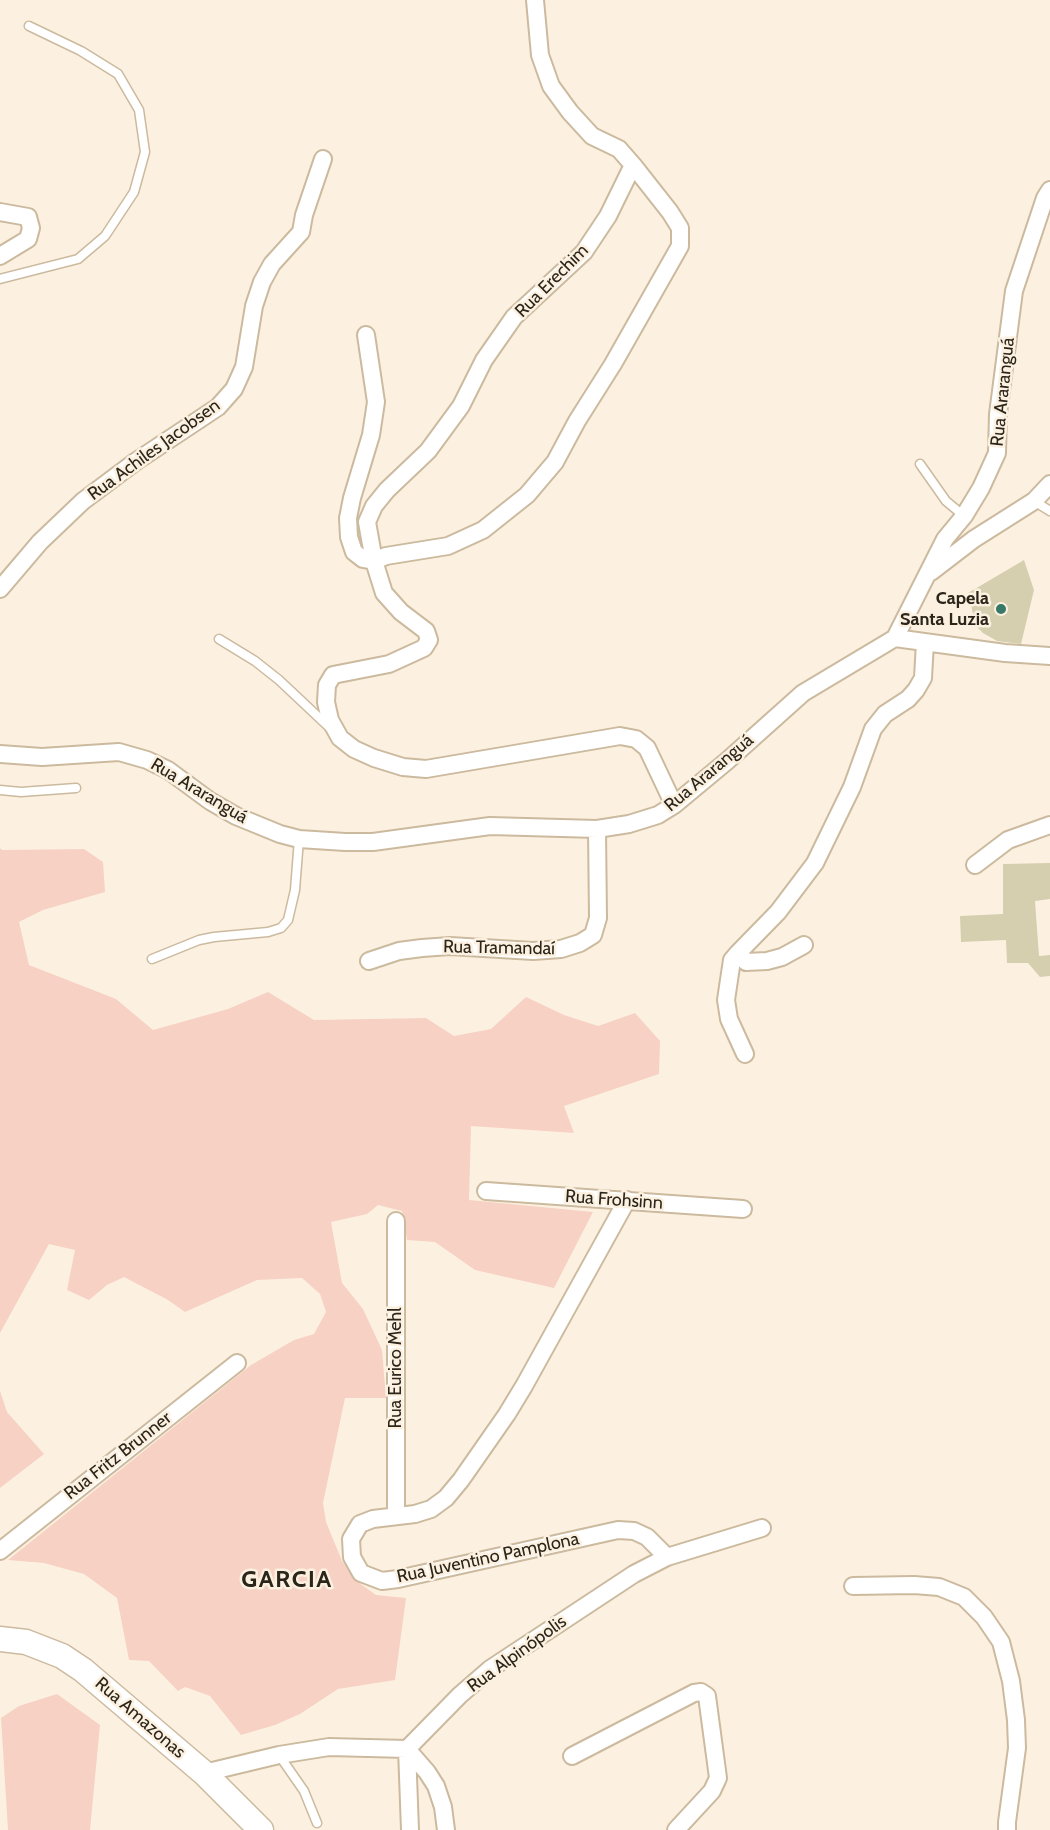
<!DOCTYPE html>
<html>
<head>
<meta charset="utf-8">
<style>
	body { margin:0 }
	canvas { display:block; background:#fcf1e0 }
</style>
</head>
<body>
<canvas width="1050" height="1830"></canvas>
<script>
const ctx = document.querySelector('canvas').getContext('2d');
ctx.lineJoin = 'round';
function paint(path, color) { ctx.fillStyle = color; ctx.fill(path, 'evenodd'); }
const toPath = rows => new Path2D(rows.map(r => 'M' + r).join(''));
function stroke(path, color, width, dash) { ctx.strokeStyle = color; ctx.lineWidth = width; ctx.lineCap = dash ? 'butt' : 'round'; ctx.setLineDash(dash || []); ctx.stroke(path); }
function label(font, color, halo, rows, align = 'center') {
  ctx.font = font + ' Cabin,sans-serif'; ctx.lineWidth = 5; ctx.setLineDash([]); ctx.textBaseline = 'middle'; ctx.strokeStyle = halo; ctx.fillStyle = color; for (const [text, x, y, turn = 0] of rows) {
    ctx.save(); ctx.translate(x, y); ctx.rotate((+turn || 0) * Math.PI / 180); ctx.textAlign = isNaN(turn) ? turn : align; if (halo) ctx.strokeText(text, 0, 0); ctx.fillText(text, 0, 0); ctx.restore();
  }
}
const green = toPath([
	[0,848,2,850,84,849,103,862,105,892,43,910,19,922,29,965,116,999,153,1030,228,1009,268,992,314,1020,426,1018,454,1036,491,1029,526,997,564,1015,598,1026,635,1013,660,1041,659,1074,564,1106,574,1133,471,1126,469,1200,593,1212,554,1288,475,1270,435,1242,407,1240,402,1211,378,1205,367,1214,331,1222,342,1283,363,1309,382,1350,386,1398,345,1398,323,1503,326,1522,342,1561,355,1580,376,1595,406,1598,395,1680,338,1689,300,1714,275,1725,241,1735,210,1696,185,1687,178,1691,149,1661,129,1660,117,1598,84,1574,44,1563,8,1560,251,1365,294,1340,314,1334,326,1312,320,1294,302,1278,257,1280,185,1312,168,1300,124,1277,107,1285,89,1300,67,1290,75,1250,49,1244,0,1333],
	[0,1391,7,1412,44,1454,0,1488],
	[57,1694,100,1725,90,1830,8,1830,1,1718,19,1706]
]);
const building = toPath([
	[1024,560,1034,590,1021,644,997,641,983,633,976,626,968,593],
	[1050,863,1050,899,1035,901,1039,956,1050,955,1050,976,1040,977,1028,963,1007,963,1006,940,961,942,960,916,1003,914,1003,864]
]);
const service = toPath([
	[0,279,78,259,105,236,134,192,145,152,139,110,118,74,81,51,29,26],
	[920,464,946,501,964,516],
	[1034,501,1050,511],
	[219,639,255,661,279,680,329,727],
	[0,790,21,792,76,788],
	[152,959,199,940,214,937,268,932,281,928,288,920,295,890,299,839],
	[279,1755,304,1791,317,1823]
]);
const minor = toPath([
	[535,0,540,55,551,86,570,112,592,136,619,149,633,165,608,216,584,252,514,317,484,360,461,406,428,451,387,490,374,506,367,522,374,561,384,593,401,612,426,631,429,640,424,648,389,664,333,675,327,685,326,702,330,720,340,738,354,749,374,758,403,767,426,769,620,736,636,739,647,748,674,805],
	[0,212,28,217,31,228,28,239,0,256],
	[366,335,376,402,371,435,352,498,348,518,349,537,354,552,363,559,374,561],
	[374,561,386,556,448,546,483,530,527,495,555,462,577,421,613,364,680,246,680,228,670,212,633,165],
	[931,572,974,539,1034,501,1050,484],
	[0,589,40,542,83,501,135,462,218,407,234,389,244,367,254,306,262,282,272,264,301,232,304,215,323,159],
	[895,638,1005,653,1050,656],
	[0,754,42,757,119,752,147,760,168,770,210,801,236,816,280,834,299,839,345,842,373,842,490,826,597,829,629,824,658,815,674,805,727,761,803,693,895,638,945,539,964,516,981,488,997,453,998,414,1014,291,1045,198,1050,190],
	[975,865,1008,840,1050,825],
	[804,945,782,957,767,961,746,962,738,953,778,912,815,863,852,787,873,729,885,714,908,699,916,690,923,678,925,642],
	[738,953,732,960,726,1000,729,1019,745,1054],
	[369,961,399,951,422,948,450,946,533,951,561,949,580,943,593,935,598,918,597,829],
	[486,1191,743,1209],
	[627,1200,524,1386,507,1414,461,1480,446,1498,431,1509,415,1514,373,1519,360,1524,351,1539,352,1557,361,1573,382,1581,398,1579,618,1530,634,1531,647,1537,667,1557],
	[396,1221,396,1516],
	[0,1551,237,1363],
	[853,1586,914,1585,939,1587,964,1597,984,1617,1001,1642,1011,1681,1016,1720,1017,1748,1007,1822,1007,1830],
	[407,1749,427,1772,436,1786,443,1807,446,1830],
	[407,1749,410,1830],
	[572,1756,694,1693,701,1692,707,1696,718,1778,712,1791,676,1830],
	[204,1773,279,1755,329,1747,407,1749,460,1695,490,1669,634,1574,667,1557,762,1528]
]);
const secondary = toPath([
	[0,1639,26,1642,62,1656,83,1670,204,1773,261,1830]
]);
const markers = [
	[1001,609,6,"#377869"]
];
const streetNames = [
	["Rua Erechim",552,281,-45],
	["Rua Araranguá",1003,392,-84],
	["Rua Achiles Jacobsen",154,450,-36],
	["Rua Araranguá",709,773,-40],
	["Rua Araranguá",199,791,31],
	["Rua Tramandaí",499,948,1],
	["Rua Frohsinn",614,1200,4],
	["Rua Eurico Mehl",396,1368,-90],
	["Rua Fritz Brunner",118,1456,-38],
	["Rua Juventino Pamplona",488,1558,-12],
	["Rua Alpinópolis",517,1654,-36],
	["Rua Amazonas",140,1718,41]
];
const poiNames = [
	["Capela",989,599],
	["Santa Luzia",989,620]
];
const districtNames = [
	["GARCIA",287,1580]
];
paint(green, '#f7d1c4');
paint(building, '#d5cfb0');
stroke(service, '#ccba9f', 11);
stroke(minor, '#ccba9f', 20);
stroke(secondary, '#ccba9f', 27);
stroke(service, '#fff', 8);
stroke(minor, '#fff', 16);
stroke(secondary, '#fff', 24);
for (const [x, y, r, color] of markers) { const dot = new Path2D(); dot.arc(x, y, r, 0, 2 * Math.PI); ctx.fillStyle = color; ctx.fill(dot); stroke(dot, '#fcf1e0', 2); }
label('18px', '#2b251a', '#fcf1e0', streetNames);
label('bold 18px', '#2b251a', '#fcf1e0', poiNames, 'right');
ctx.letterSpacing = '1.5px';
label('bold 24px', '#2b251a', '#fcf1e0', districtNames);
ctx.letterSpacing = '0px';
</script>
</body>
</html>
